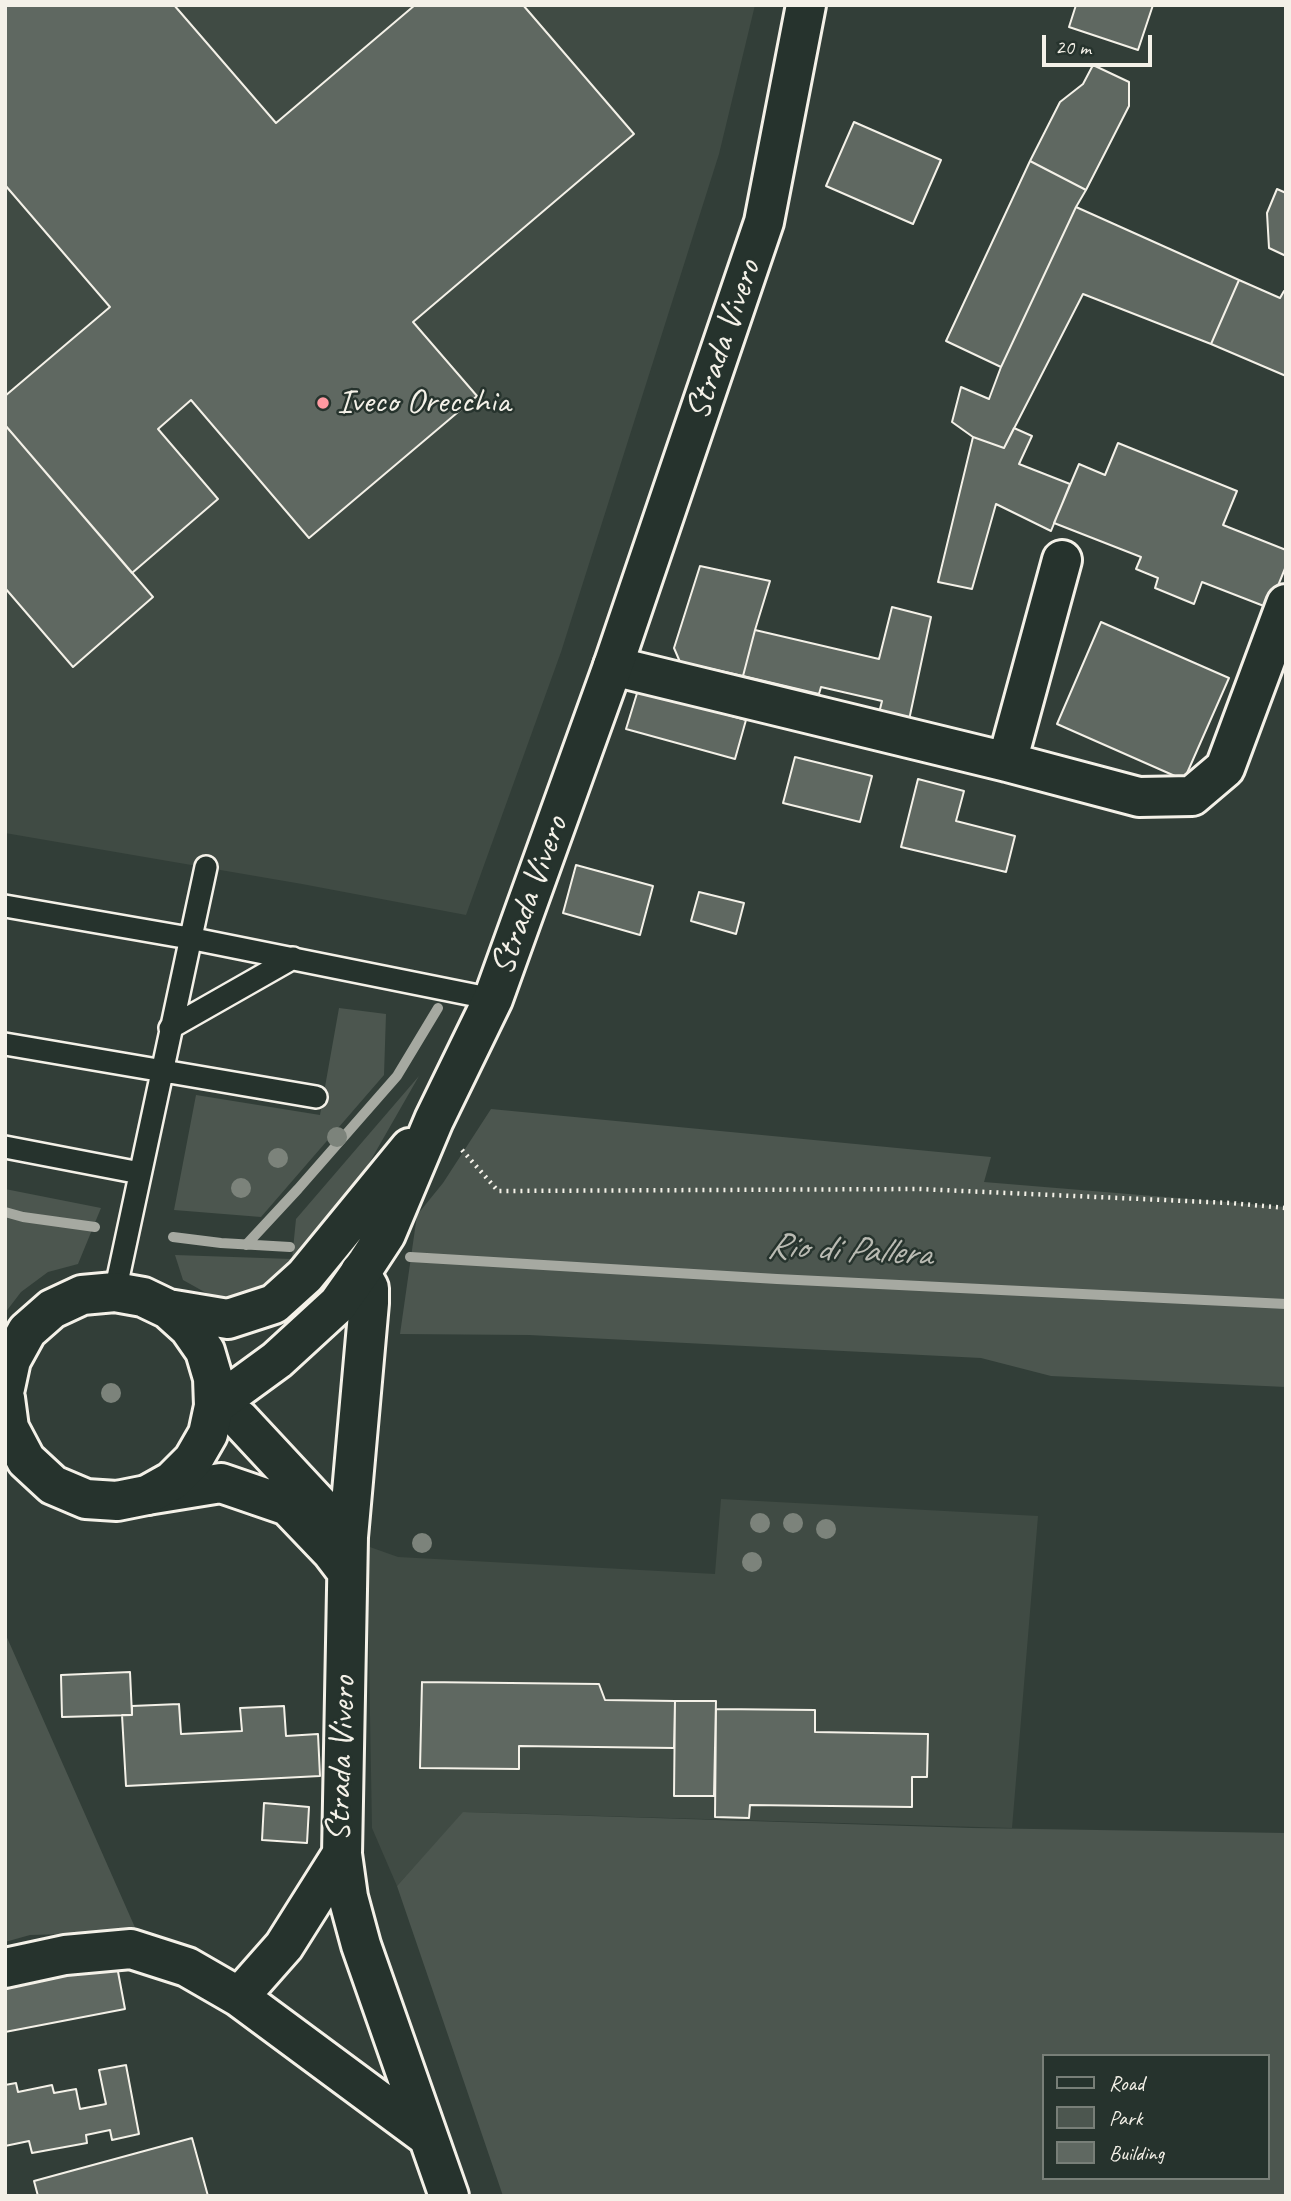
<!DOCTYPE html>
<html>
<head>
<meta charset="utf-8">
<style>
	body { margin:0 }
	#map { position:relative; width:1291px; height:2201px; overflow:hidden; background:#323e38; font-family:Caveat,sans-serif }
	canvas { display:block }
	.frame { position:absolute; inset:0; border:7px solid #f4f1e8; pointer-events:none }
	.legend { position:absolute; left:1042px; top:2054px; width:228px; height:126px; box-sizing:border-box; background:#26332d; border:2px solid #787f78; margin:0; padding:9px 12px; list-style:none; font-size:21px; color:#f4f1e8 }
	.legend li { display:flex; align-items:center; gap:14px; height:35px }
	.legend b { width:35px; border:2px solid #787f78 }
	.scale { position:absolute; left:1042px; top:35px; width:110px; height:32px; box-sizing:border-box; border:4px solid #f4f1e8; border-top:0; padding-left:9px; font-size:21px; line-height:24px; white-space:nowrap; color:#f4f1e8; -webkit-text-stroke:5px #26332d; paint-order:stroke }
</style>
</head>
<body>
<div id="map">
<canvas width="1291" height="2201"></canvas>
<div class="frame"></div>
<ul class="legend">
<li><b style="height:9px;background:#26332d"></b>Road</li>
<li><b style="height:19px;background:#4c564f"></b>Park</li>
<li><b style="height:19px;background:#5f6861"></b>Building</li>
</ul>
<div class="scale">20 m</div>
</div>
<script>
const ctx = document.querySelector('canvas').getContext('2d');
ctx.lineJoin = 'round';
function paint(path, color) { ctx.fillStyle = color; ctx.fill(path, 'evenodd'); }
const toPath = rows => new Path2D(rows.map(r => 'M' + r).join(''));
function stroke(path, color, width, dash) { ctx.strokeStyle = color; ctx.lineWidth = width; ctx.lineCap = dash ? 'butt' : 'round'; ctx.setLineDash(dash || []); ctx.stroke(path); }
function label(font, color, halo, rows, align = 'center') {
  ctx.font = font + ' Caveat,sans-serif'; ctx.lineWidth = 5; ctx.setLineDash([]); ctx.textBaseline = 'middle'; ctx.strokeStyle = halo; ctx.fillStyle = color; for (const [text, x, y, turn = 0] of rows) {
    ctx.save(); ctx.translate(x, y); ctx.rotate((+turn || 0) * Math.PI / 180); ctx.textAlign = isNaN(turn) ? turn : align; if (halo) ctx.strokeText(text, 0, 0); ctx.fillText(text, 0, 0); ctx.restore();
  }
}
const built = toPath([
	[5,5,755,5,719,154,561,652,466,915,302,884,5,833],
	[721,1499,1038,1516,1012,1828,464,1812,397,1886,372,1828,367,1546,398,1557,715,1574]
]);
const green = toPath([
	[339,1008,386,1014,384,1075,261,1217,174,1210,196,1095,320,1115],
	[419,1076,332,1228,299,1268,256,1293,217,1299,183,1280,175,1255,292,1259,296,1219],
	[491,1109,991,1157,984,1182,1286,1207,1286,1387,1051,1376,981,1358,529,1335,400,1334,417,1215,443,1183],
	[5,1189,101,1208,78,1264,48,1272,21,1292,5,1313],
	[5,1633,137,1932,30,1935,5,1942],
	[463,1812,972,1828,1286,1833,1286,2196,503,2196,397,1886],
	[1044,2056,1268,2056,1268,2178,1044,2178]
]);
const stream = toPath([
	[5,1212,23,1217,95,1227],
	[173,1237,221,1243,290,1247],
	[246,1245,298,1189,397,1076,438,1008],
	[410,1257,777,1279,1286,1304]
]);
const building = toPath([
	[5,5,174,5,276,123,415,5,523,5,634,134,413,322,477,396,309,538,191,400,158,429,218,499,132,573,5,425,5,396,110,307,5,185,5,5],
	[1076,5,1153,5,1138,50,1069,27,1076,5],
	[1093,65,1129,82,1129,106,1086,190,1030,161,1060,102,1083,84,1093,65],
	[854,122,941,160,913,224,826,186,854,122],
	[1030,161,1086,190,1076,207,1001,367,946,341,1030,161],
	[1277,189,1286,193,1286,256,1269,248,1267,213,1277,189],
	[1076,207,1239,280,1211,344,1083,294,1004,448,973,437,952,422,961,387,989,399,1001,367,1076,207],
	[1239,280,1280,298,1284,291,1286,292,1286,376,1211,344,1239,280],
	[5,425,153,597,73,667,5,588,5,425],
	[1014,428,1032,436,1019,464,1070,484,1051,531,996,504,972,589,938,582,973,437,1004,448,1014,428],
	[1118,443,1237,491,1223,525,1286,550,1286,566,1269,608,1202,582,1194,604,1155,588,1158,578,1136,569,1141,557,1054,523,1079,464,1105,475,1118,443],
	[700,566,770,581,755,630,743,676,680,662,674,648,700,566],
	[892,607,931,617,909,720,879,713,882,701,821,687,819,694,743,676,755,630,879,659,892,607],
	[1101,622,1229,678,1184,780,1057,724,1101,622],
	[638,690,746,720,735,759,626,729,638,690],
	[795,757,872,776,860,822,783,803,795,757],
	[918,779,964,791,956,821,1015,836,1006,872,901,847,918,779],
	[576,865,653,886,640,935,563,913,576,865],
	[699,892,744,903,736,934,691,921,699,892],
	[130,1672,132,1715,62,1717,61,1675,130,1672],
	[422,1682,599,1684,605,1700,675,1701,674,1748,519,1746,519,1769,420,1768,422,1682],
	[675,1701,716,1701,714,1796,674,1796,675,1701],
	[179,1704,181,1734,242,1731,240,1708,284,1706,286,1736,318,1734,320,1776,126,1786,122,1715,132,1715,132,1706,179,1704],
	[716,1709,815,1710,815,1732,928,1734,927,1777,912,1777,912,1807,750,1805,749,1818,715,1817,716,1709],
	[264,1803,309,1807,307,1843,262,1840,264,1803],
	[116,1961,125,2009,5,2032,5,1981,116,1961],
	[126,2065,139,2134,112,2140,110,2130,86,2135,87,2143,32,2153,29,2141,5,2146,5,2085,16,2083,18,2092,52,2085,54,2093,76,2089,80,2109,106,2104,99,2070,126,2065],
	[192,2138,208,2196,38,2196,34,2181,192,2138]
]);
const path = toPath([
	[462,1150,498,1191,919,1189,1230,1203,1286,1208]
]);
const service = toPath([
	[5,906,189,938,493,999],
	[170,1028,293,958],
	[5,1044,316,1097],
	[5,1147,140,1173],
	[115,1292,206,867]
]);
const minor = toPath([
	[613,666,1007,762,1139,797,1192,796,1225,768,1286,604],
	[1007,762,1062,560],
	[360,1272,369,1288,369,1303,348,1537,342,1854,348,1897,361,1945,449,2196],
	[214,1406,239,1419,333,1520],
	[147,1495,221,1483,288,1506,331,1551,347,1572],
	[5,1968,65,1955,131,1949,187,1967,239,1997,428,2137],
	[239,1997,284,1946,342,1854]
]);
const tertiary = toPath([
	[168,1309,228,1319,274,1304,305,1276,410,1148],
	[5,1388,11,1360,27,1331,52,1309,82,1295,115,1292,143,1297,168,1309,189,1328,205,1351,213,1378,214,1406,208,1434,193,1460,172,1481,147,1495,117,1501,86,1499,53,1485,26,1460,9,1428,5,1398],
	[214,1406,277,1360,338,1304,367,1263,386,1234,434,1120,493,999,613,666,764,222,806,5]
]);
const trees = [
	[337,1137],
	[278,1158],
	[241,1188],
	[111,1393],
	[760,1523],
	[793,1523],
	[826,1529],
	[422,1543],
	[752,1562]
];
const markers = [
	[323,403,7,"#ff9aa2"]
];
const streetNames = [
	["Strada Vivero",724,340,-71],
	["Strada Vivero",530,896,-70],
	["Strada Vivero",342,1759,-88]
];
const poiNames = [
	["Iveco Orecchia",337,403]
];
const waterNames = [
	["Rio di Pallera",849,1251,3]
];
paint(built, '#404b44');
paint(green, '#4c564f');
stroke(stream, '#a6a9a1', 10);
paint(building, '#5f6861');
stroke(building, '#f4f1e8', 2);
stroke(service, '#f4f1e8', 26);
stroke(minor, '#f4f1e8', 44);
stroke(tertiary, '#f4f1e8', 44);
stroke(path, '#f4f1e8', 4.5, [2, 5]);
stroke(service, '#26332d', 21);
stroke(minor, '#26332d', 38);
stroke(tertiary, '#26332d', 38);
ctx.fillStyle = '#7c837b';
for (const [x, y] of trees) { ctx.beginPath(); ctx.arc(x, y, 10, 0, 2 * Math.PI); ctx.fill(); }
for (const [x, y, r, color] of markers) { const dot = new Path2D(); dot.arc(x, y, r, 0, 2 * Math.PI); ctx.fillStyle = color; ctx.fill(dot); stroke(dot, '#26332d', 2.5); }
label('35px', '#f4f1e8', '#26332d', streetNames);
label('35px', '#f4f1e8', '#26332d', poiNames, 'left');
label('italic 37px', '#babbb3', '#26332d', waterNames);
</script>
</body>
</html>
